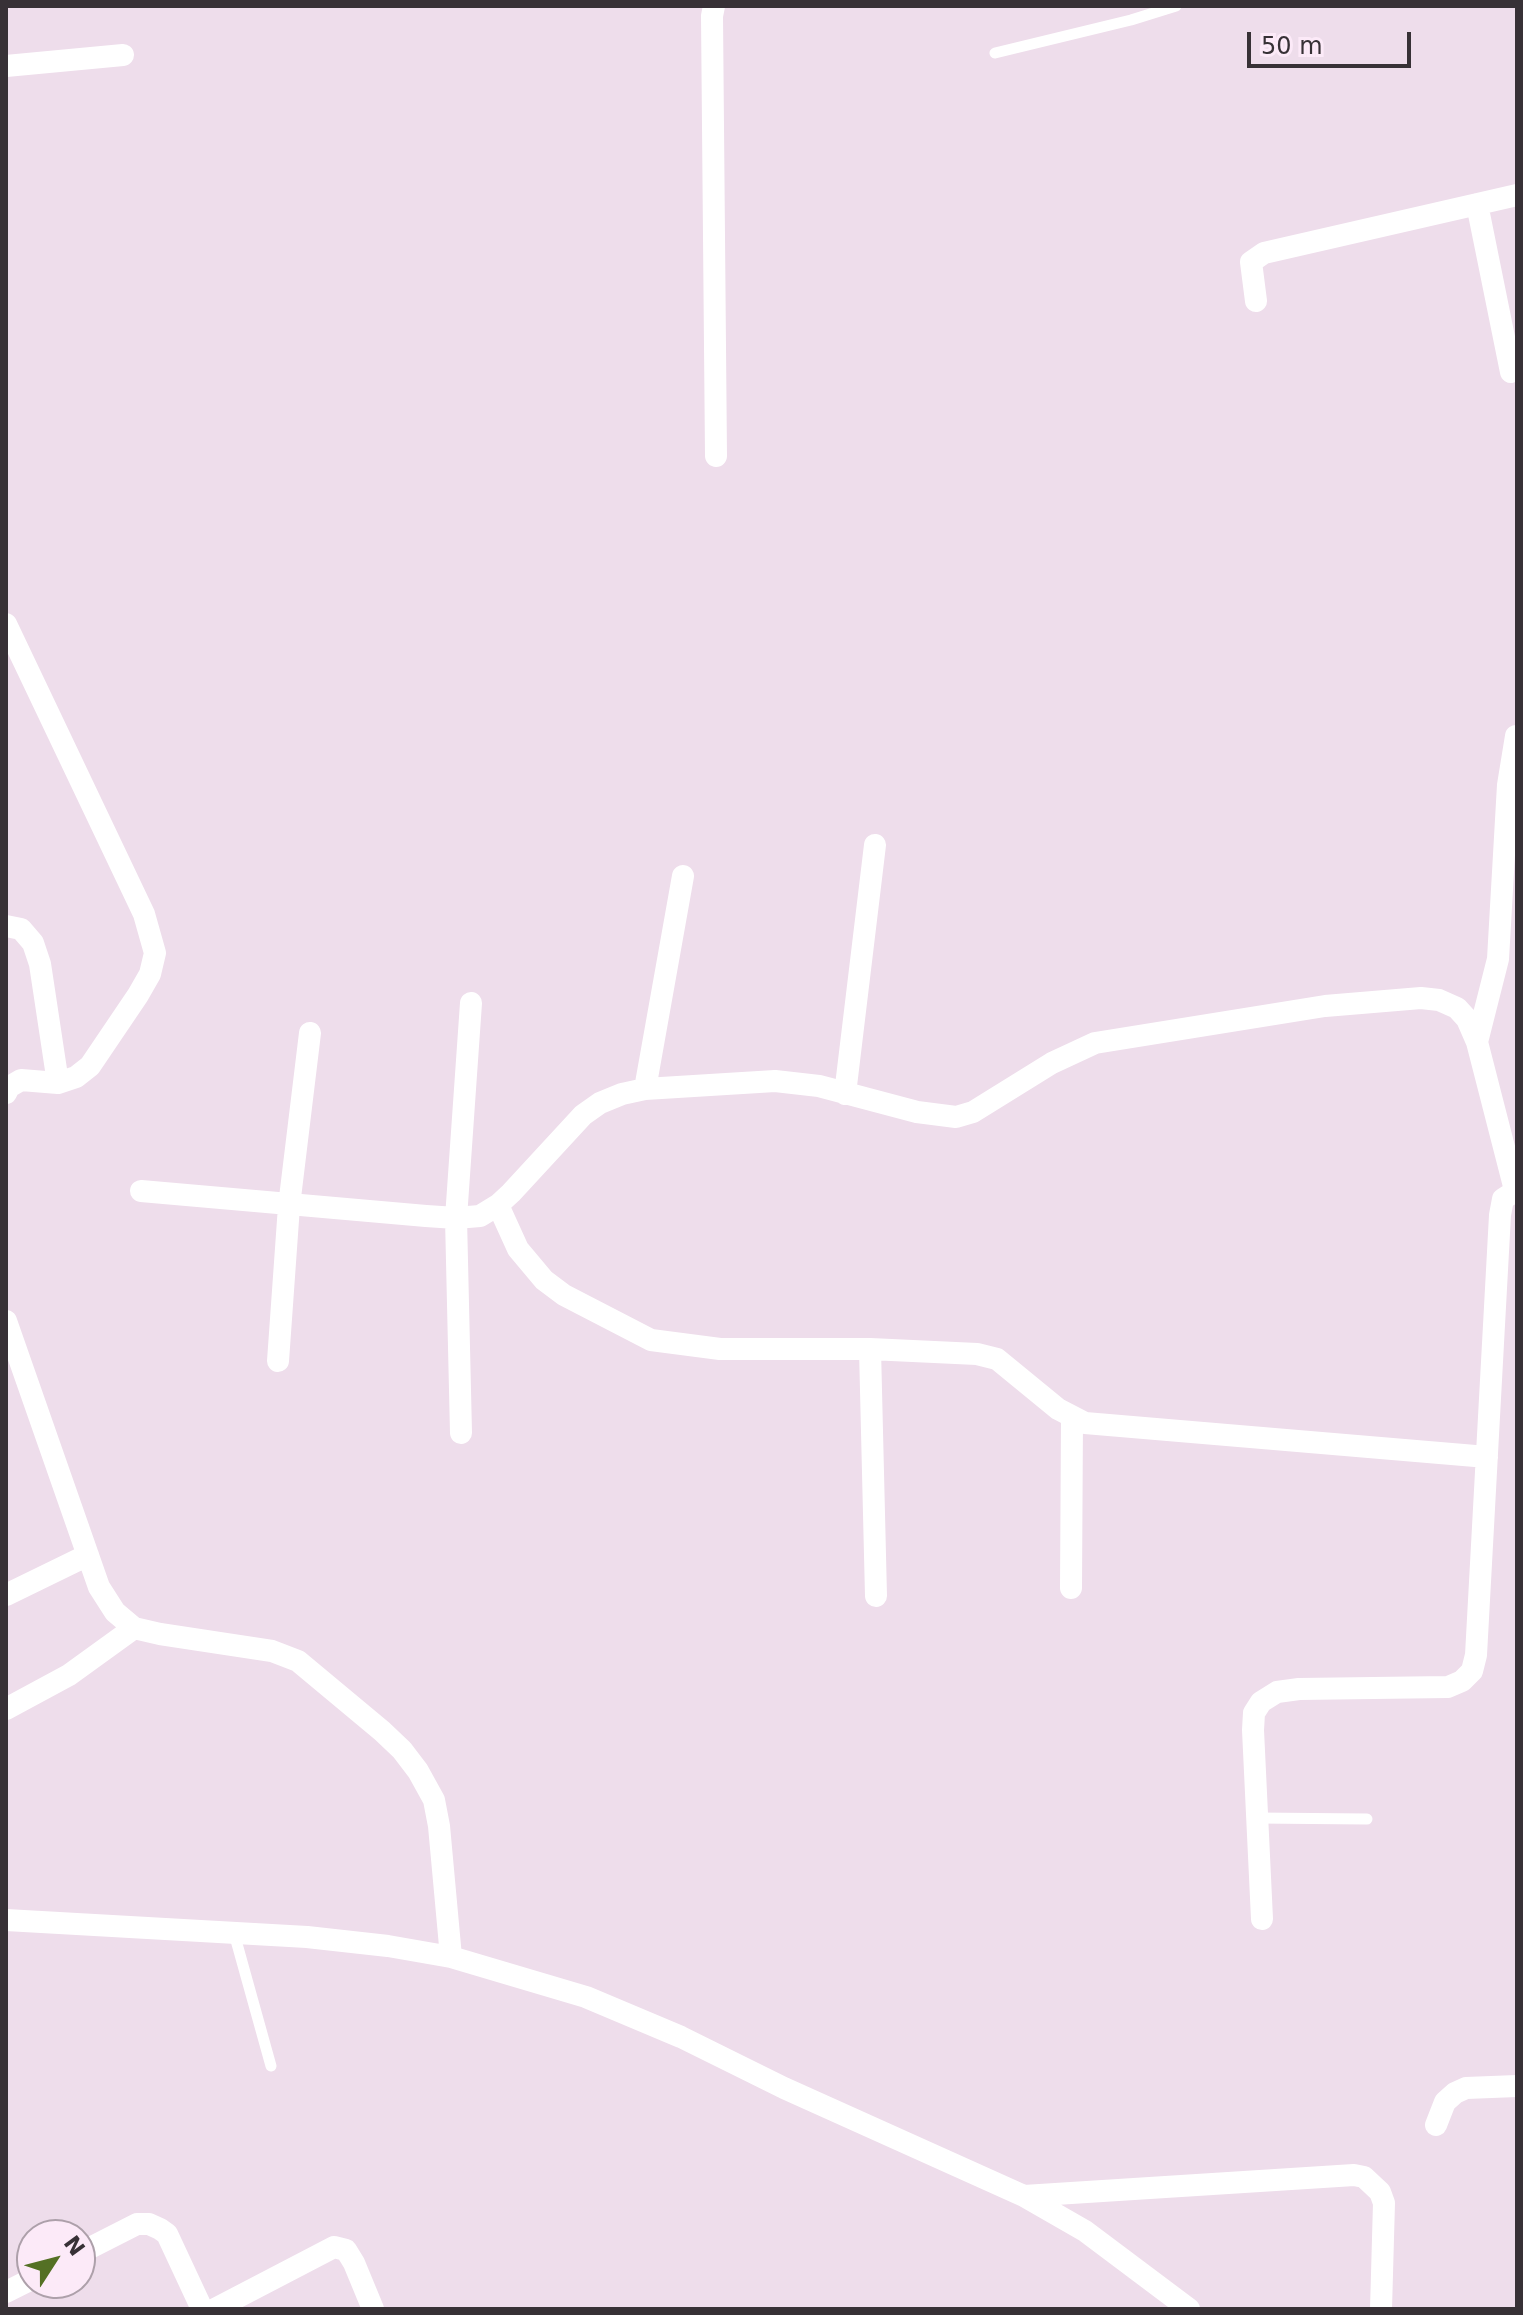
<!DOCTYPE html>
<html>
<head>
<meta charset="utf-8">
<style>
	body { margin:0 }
	#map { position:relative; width:1523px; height:2315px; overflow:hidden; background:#eeddeb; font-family:"DejaVu Sans",sans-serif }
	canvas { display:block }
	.frame { position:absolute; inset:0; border:8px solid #373136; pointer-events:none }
	.north { position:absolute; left:16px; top:2219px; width:80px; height:80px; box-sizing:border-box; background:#fceaf8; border:2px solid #ada0aa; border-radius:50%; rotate:54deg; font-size:22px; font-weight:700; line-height:32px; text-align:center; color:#373136 }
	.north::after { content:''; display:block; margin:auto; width:28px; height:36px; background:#547024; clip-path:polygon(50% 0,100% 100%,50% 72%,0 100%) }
	.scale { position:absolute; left:1247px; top:32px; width:164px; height:36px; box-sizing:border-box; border:4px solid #373136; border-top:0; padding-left:10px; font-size:24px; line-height:28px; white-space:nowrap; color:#373136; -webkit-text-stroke:6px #fceaf8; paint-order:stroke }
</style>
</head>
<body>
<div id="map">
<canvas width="1523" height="2315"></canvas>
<div class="frame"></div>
<div class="north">N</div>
<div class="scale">50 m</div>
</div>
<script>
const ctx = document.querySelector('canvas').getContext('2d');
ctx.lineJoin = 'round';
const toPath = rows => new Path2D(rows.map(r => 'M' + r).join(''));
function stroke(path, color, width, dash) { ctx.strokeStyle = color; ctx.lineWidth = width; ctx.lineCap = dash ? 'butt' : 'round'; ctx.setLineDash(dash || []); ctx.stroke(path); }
const service = toPath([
	[995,53,1131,20,1176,6],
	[1257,1818,1367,1819],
	[234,1933,271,2066]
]);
const minor = toPath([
	[714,6,712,16,716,456],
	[6,66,123,55],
	[1477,204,1511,372],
	[1256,301,1251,262,1264,253,1517,195],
	[6,624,144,914,155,953,150,974,138,995,90,1066,76,1077,58,1083,21,1080,9,1087,6,1093],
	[6,926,21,929,33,943,40,964,58,1083],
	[1477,1042,1498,959,1508,785,1516,736],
	[645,1089,683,876],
	[845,1094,875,845],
	[141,1191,426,1216,456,1218,480,1216,498,1205,511,1193,583,1115,600,1103,622,1094,645,1089,775,1081,819,1086,917,1112,956,1117,973,1112,1052,1063,1095,1043,1325,1006,1421,998,1439,1000,1457,1008,1467,1019,1477,1042,1515,1190],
	[498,1205,518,1249,544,1280,564,1295,651,1340,720,1349,870,1349,977,1354,997,1359,1058,1409,1085,1423,1487,1457],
	[6,1321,99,1587,115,1612,134,1628,160,1634,272,1651,298,1661,382,1731,402,1750,418,1771,434,1800,439,1826,451,1957],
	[870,1349,876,1596],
	[278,1361,289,1206,310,1033],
	[461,1433,456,1218,471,1003],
	[1071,1588,1072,1418],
	[6,1595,88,1555],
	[6,1709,69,1675,134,1628],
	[1262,1919,1253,1730,1254,1713,1261,1702,1277,1692,1299,1689,1448,1687,1462,1681,1472,1671,1476,1655,1500,1215,1503,1199,1517,1190],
	[6,1920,307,1937,388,1946,451,1957,586,1997,681,2037,784,2088,1024,2196,1085,2231,1189,2309],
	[1436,2125,1445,2102,1455,2093,1466,2088,1517,2086],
	[1024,2196,1354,2175,1364,2177,1380,2192,1384,2203,1381,2309],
	[80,2253,137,2224,149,2224,160,2229,167,2234,202,2309],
	[6,2292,32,2279],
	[215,2309,334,2247,346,2250,354,2263,373,2309]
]);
stroke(service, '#fff', 11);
stroke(minor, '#fff', 22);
</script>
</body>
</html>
